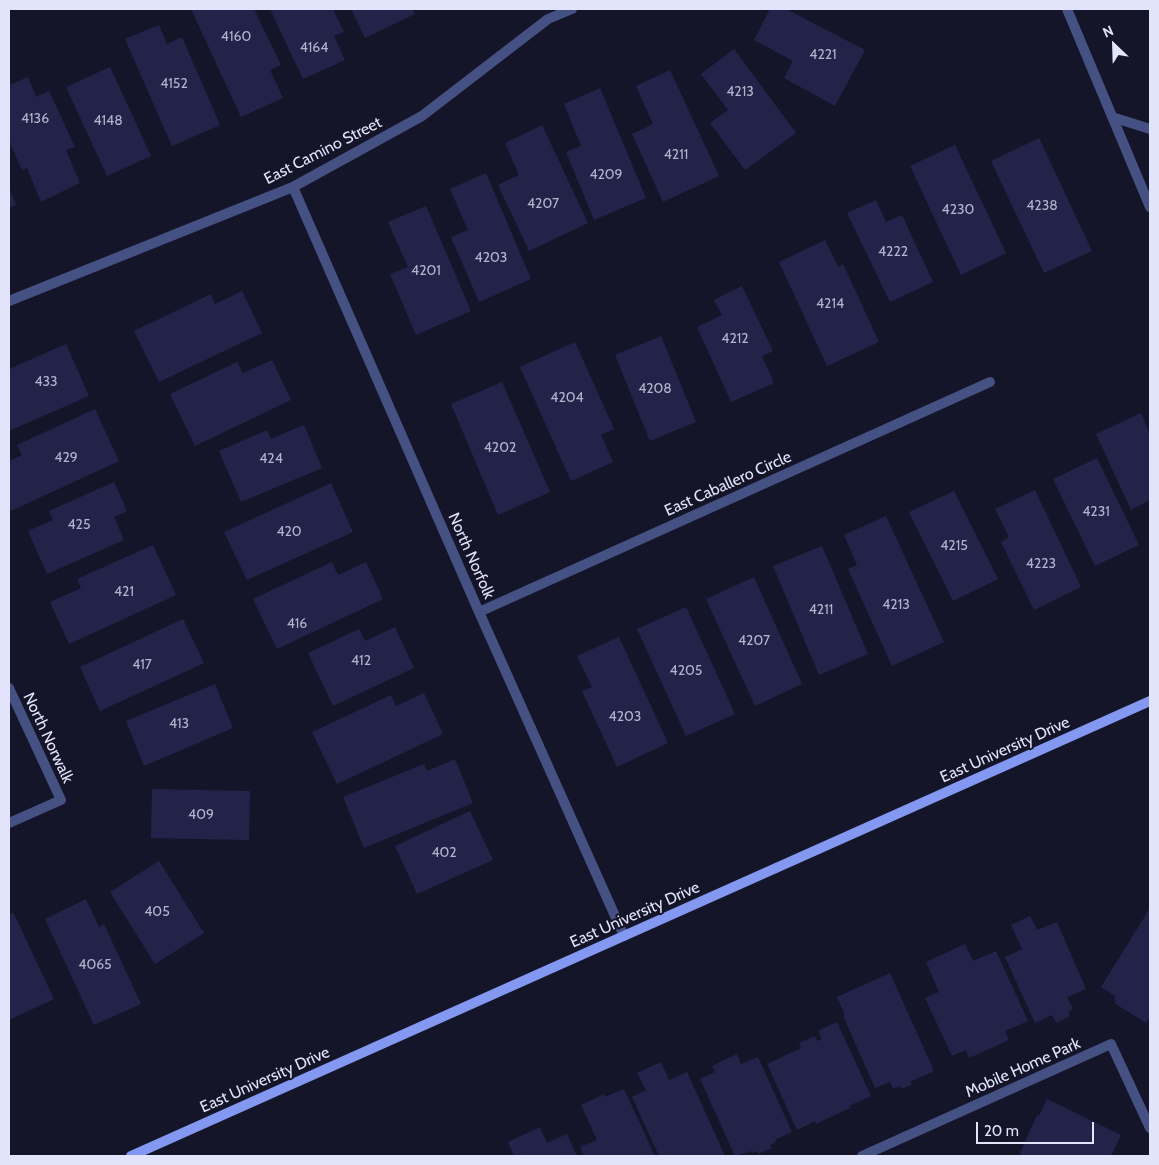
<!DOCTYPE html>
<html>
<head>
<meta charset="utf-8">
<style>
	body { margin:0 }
	#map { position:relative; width:1159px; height:1165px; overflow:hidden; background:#15152a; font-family:Cabin,sans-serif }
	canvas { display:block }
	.frame { position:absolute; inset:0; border:10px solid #e1e4fb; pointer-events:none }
	.north { position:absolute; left:1089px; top:20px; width:50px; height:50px; -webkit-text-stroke:4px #15152a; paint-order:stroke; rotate:336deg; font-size:14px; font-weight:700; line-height:20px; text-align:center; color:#e1e4fb }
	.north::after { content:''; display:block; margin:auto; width:18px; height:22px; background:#e1e4fb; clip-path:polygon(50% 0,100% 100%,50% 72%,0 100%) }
	.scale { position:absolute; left:976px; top:1122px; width:118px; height:22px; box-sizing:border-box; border:2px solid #e1e4fb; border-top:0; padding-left:6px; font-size:15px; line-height:18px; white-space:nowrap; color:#e1e4fb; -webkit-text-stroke:4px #15152a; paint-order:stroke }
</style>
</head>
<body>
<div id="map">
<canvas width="1159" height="1165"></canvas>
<div class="frame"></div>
<div class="north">N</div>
<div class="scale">20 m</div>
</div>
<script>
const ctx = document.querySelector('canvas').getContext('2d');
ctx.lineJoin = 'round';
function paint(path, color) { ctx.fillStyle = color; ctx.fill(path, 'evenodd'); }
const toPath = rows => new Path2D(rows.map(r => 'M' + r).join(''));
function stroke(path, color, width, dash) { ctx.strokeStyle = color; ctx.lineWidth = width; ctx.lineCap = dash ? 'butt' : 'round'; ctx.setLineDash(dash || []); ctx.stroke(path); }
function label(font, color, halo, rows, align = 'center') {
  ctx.font = font + ' Cabin,sans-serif'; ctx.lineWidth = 4; ctx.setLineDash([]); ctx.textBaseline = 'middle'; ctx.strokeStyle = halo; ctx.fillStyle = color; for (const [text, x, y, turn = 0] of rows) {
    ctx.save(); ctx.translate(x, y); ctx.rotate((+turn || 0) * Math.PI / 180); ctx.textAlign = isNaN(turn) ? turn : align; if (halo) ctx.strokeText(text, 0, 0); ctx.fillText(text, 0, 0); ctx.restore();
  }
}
const building = toPath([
	[191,9,254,9,281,65,270,70,283,98,241,117],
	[270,9,333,9,344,32,334,36,345,60,303,79],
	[351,9,413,9,415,14,365,38],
	[770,9,786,9,865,50,835,106,784,78,793,61,754,40],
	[159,25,167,44,182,37,220,125,172,146,125,39],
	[734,49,796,133,745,170,710,123,728,110,701,74],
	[110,67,151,156,107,176,66,87],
	[670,70,719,176,663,202,632,134,653,124,636,86],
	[28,77,36,97,49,91,75,147,66,150,80,183,41,202,27,168,22,170,9,141,9,85],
	[600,88,646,198,594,220,566,152,581,146,564,104],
	[542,125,588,223,529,251,498,185,519,175,505,143],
	[1039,138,1092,251,1044,273,991,161],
	[955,145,1006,253,961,275,910,166],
	[486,173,531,279,479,302,451,237,468,230,450,189],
	[9,188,16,205,9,208],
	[876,200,886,222,902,215,933,282,890,302,847,213],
	[426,206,471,311,416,335,390,274,408,267,388,222],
	[825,240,838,267,843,264,879,342,827,366,779,262],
	[742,286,773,351,762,356,774,383,731,402,697,327,722,315,714,300],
	[242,291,262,333,159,382,134,331,211,294,215,304],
	[661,336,696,422,650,441,615,355],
	[575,342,614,429,601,435,613,462,571,481,520,367],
	[66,344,89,396,9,431,9,369],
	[272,360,291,400,195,446,170,394,237,362,243,373],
	[502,382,550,492,498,515,451,404],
	[95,409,119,461,11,511,9,507,9,461,22,455,17,445],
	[1141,413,1150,434,1150,500,1131,510,1096,434],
	[304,425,322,468,241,502,219,451,267,430,271,439],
	[1097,458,1139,545,1095,566,1053,479],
	[114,482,127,511,114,517,124,540,47,574,28,531,53,520,49,511],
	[331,483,353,532,247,580,224,532],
	[1035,490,1081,587,1034,610,1001,542,1009,537,995,509],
	[954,491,998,579,953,601,909,512],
	[886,516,944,642,892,666,848,569,857,565,844,535],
	[153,545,176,595,69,644,50,602,81,588,77,579],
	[822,546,868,654,819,675,773,566],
	[332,562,338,575,366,562,383,599,277,649,253,599],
	[754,577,802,684,755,706,706,599],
	[686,607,735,714,686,736,637,629],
	[183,619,204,663,100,711,80,667],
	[395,627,414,668,333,706,308,653,359,629,365,641],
	[619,637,668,743,617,767,582,691,592,687,577,656],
	[215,684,233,728,144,766,126,721],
	[424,693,443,734,337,784,312,732,391,695,396,706],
	[455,759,473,803,364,848,343,797,424,764,427,771],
	[152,789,250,791,249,840,151,838],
	[470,811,493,860,417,894,395,846],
	[159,861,204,933,155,964,110,892],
	[86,899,99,927,104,924,141,1004,94,1025,45,919],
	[1150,908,1150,1021,1148,1019,1146,1023,1114,1003,1116,1000,1114,999,1115,996,1101,987],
	[13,912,54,999,9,1020,9,915],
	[1030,916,1037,930,1057,922,1086,989,1067,997,1073,1009,1068,1012,1070,1016,1056,1023,1052,1015,1035,1023,1005,957,1022,949,1011,925],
	[965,944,973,961,996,951,1028,1021,1005,1031,1009,1040,969,1058,966,1050,952,1056,925,998,939,992,926,962],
	[890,973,934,1071,910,1082,912,1085,901,1089,900,1086,893,1089,890,1082,875,1088,843,1016,845,1015,837,997],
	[837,1022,871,1096,849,1106,850,1108,816,1124,815,1121,797,1130,767,1064,801,1048,799,1043,815,1036,817,1041,822,1039,818,1031],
	[737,1054,741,1064,758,1057,792,1132,775,1140,776,1142,770,1145,772,1148,758,1154,757,1151,752,1153,751,1151,735,1156,700,1079,715,1072,712,1066],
	[661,1062,669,1080,687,1072,725,1156,659,1156,632,1097,646,1090,637,1073],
	[624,1089,655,1156,584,1156,580,1147,597,1140,581,1105,604,1094,605,1097],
	[1047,1099,1121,1135,1111,1156,1020,1156,1021,1154,1020,1153,1037,1115,1039,1116],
	[540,1127,547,1143,567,1134,577,1156,514,1156,508,1142]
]);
const service = toPath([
	[1067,9,1150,207],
	[1112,117,1150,129]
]);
const minor = toPath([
	[293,187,479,612,624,936],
	[9,301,293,187,422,116,548,19,572,9],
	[479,612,990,382],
	[9,688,61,800,9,823],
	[862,1156,1111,1044,1150,1128]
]);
const secondary = toPath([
	[131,1156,1150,701]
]);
const numberNames = [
	["4160",236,37],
	["4164",314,48],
	["4221",823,55],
	["4152",174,84],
	["4213",740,92],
	["4136",35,119],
	["4148",108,121],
	["4211",676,155],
	["4209",606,175],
	["4207",543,204],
	["4238",1042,206],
	["4230",958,210],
	["4222",893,252],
	["4203",491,258],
	["4201",426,271],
	["4214",830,304],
	["4212",735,339],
	["433",46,382],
	["4208",655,389],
	["4204",567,398],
	["4202",500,448],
	["429",66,458],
	["424",271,459],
	["4231",1096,512],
	["425",79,525],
	["420",289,532],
	["4215",954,546],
	["4223",1041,564],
	["421",124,592],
	["4213",896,605],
	["4211",821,610],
	["416",297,624],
	["4207",754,641],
	["412",361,661],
	["417",142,665],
	["4205",686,671],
	["4203",625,717],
	["413",179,724],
	["409",201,815],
	["402",444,853],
	["405",157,912],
	["4065",95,965]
];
const streetNames = [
	["East Camino Street",323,151,-27],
	["East Caballero Circle",728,484,-24],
	["North Norfolk",471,556,66],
	["North Norwalk",48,738,65],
	["East University Drive",1005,750,-24],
	["East University Drive",635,915,-24],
	["Mobile Home Park",1023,1068,-24],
	["East University Drive",265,1080,-24]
];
paint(building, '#232349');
stroke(service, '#455083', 10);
stroke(minor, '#455083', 10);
stroke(secondary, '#8398f0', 10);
label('14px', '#b2b4ce', null, numberNames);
label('16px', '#e1e4fb', '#15152a', streetNames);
</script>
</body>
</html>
